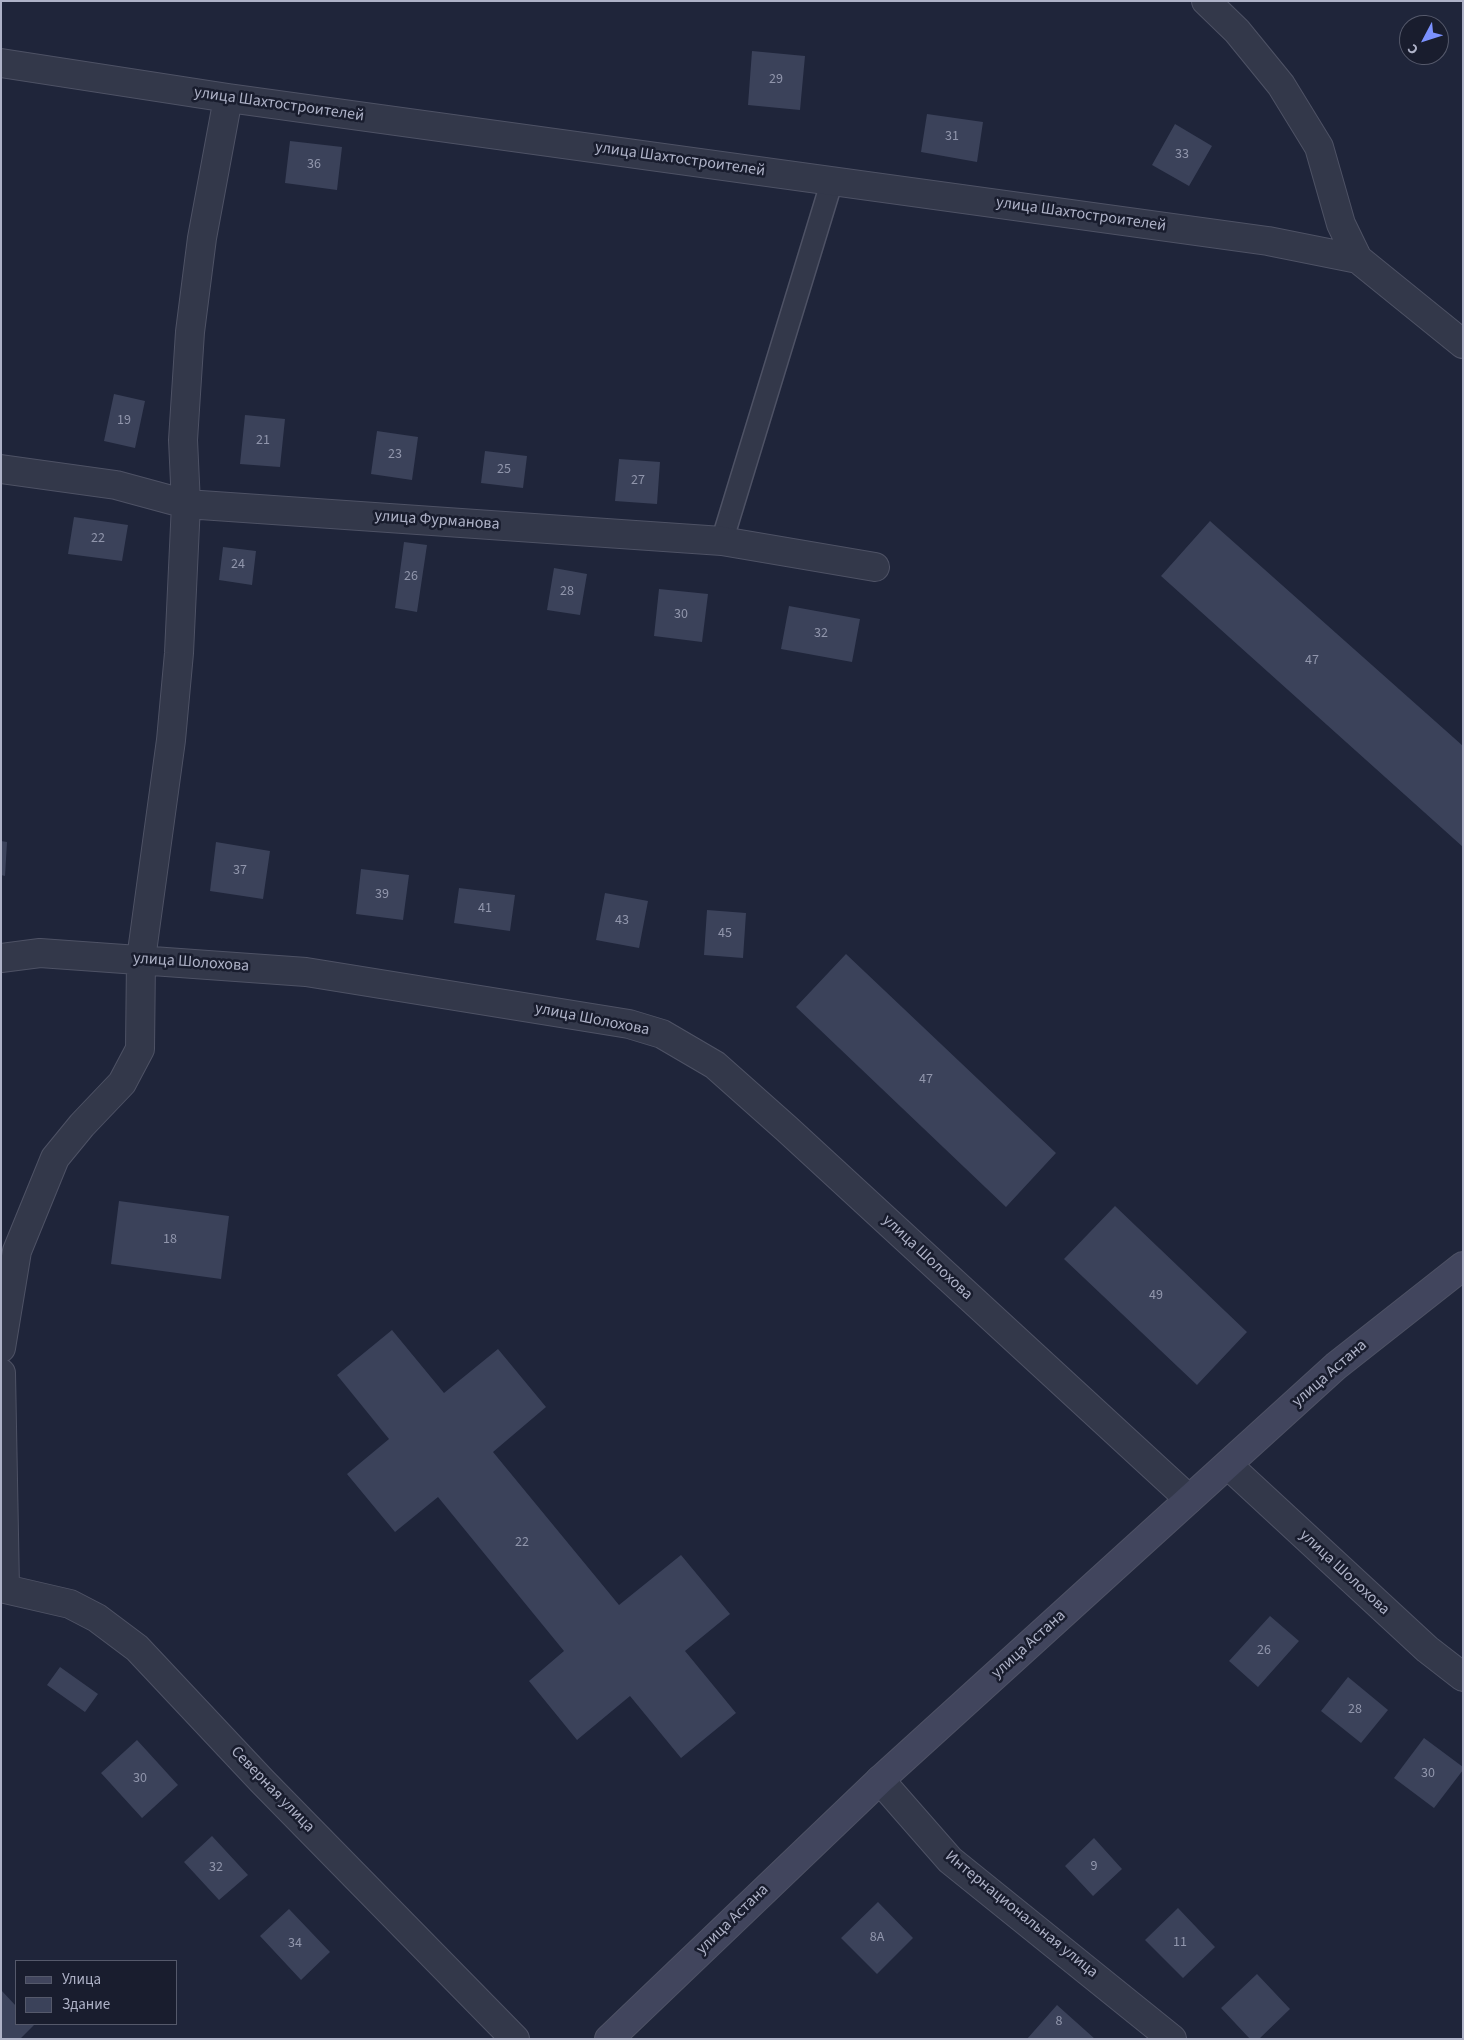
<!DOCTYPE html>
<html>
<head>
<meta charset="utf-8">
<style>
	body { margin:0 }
	#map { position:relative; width:1464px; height:2040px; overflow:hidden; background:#1f253a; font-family:"Source Sans 3",sans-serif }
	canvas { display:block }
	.frame { position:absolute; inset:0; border:2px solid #aeb2c7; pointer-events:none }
	.legend { position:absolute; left:15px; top:1960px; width:162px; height:65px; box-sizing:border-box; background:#191d2e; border:1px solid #55596b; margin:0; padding:6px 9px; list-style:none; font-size:15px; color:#aeb2c7 }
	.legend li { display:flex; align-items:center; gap:10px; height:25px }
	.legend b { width:25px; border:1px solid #55596b }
	.north { position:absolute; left:1399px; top:15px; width:50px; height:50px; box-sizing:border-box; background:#191d2e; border:1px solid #55596b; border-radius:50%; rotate:230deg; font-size:14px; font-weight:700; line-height:20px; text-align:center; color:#aeb2c7 }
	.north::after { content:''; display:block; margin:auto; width:18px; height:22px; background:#7b91fe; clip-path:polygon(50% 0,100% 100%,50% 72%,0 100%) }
</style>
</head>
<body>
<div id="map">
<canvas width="1464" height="2040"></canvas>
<div class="frame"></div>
<ul class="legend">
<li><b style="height:6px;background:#41455d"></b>Улица</li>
<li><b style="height:14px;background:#3b425a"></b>Здание</li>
</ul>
<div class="north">С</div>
</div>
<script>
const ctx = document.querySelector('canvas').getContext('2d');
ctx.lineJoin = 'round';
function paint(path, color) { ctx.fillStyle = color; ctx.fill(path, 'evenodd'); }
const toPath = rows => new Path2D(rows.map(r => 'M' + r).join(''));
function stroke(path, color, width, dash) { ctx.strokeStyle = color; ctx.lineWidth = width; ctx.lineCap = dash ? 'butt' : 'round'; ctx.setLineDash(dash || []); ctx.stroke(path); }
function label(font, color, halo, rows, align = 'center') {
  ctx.font = font + ' "Source Sans 3",sans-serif'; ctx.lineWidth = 5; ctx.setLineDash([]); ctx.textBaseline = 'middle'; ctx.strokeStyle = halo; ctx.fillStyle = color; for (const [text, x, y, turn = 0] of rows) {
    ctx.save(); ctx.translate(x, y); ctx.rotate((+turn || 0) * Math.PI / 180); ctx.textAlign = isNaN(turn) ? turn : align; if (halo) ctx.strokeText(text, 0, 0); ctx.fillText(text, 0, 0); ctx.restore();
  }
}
const building = toPath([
	[752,51,805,56,800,110,748,105],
	[927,114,983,122,977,162,921,152],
	[1175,124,1212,146,1189,186,1152,165],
	[290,141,342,147,337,190,285,183],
	[114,394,145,401,135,448,104,441],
	[245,415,285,419,280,467,240,464],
	[377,431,418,437,412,480,371,474],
	[485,451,527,456,523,488,481,483],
	[619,459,660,462,657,504,615,501],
	[74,517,128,525,122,561,68,554],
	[1210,521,1463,746,1463,847,1161,576],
	[404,542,427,545,417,612,395,608],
	[223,547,256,551,252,585,219,580],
	[554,568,587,574,580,615,547,610],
	[659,589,708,594,702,642,654,636],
	[789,606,860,619,852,662,781,649],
	[1,841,7,842,5,876,1,875],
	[216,842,270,851,263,899,210,891],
	[361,869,409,875,403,920,356,914],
	[459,888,515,895,510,931,454,923],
	[605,893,648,901,639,948,596,940],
	[707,910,746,913,743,958,704,955],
	[846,954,1056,1153,1006,1207,796,1007],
	[119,1201,229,1216,221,1279,111,1264],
	[1115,1206,1247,1332,1197,1385,1064,1259],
	[392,1330,444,1393,498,1349,546,1407,493,1452,619,1605,681,1555,730,1614,685,1651,736,1713,681,1758,630,1696,577,1740,529,1681,564,1651,438,1497,395,1532,347,1474,389,1439,337,1375],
	[1270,1616,1299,1641,1258,1687,1229,1661],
	[60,1667,98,1694,85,1712,47,1685],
	[1348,1677,1388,1710,1361,1743,1321,1711],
	[1424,1738,1463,1767,1463,1770,1434,1808,1394,1778],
	[137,1740,178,1785,142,1818,101,1773],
	[212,1836,248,1875,219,1900,184,1862],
	[1094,1838,1122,1869,1093,1896,1065,1866],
	[878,1902,913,1938,877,1974,841,1938],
	[1178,1908,1215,1947,1183,1978,1145,1940],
	[289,1909,330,1952,301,1980,260,1936],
	[1257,1974,1290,2009,1259,2039,1250,2039,1221,2008],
	[1,1990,16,2006,16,2024,34,2025,20,2039,1,2039],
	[1057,2005,1095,2039,1027,2039]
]);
const lane = toPath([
	[722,541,832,181]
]);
const street = toPath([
	[1206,1,1237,31,1281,85,1319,147,1341,224,1358,259,1463,344],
	[1,63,228,98,1268,241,1358,259],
	[1,469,116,485,186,504,722,541,875,567],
	[1,958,40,953,306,972,629,1024,662,1034,715,1065,787,1129,1189,1499],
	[1,1348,17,1251,55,1158,82,1125,122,1083,140,1049,141,959,171,740,179,653,186,504,183,440,190,332,202,238,228,98],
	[1,1373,5,1588],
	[1228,1465,1427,1649,1463,1677],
	[1,1588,70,1604,97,1618,137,1648,262,1781,515,2039],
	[880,1780,950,1860,1172,2039]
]);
const secondary = toPath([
	[609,2039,880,1780,1336,1366,1463,1266]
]);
const numberNames = [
	["29",776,80],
	["31",952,137],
	["33",1182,155],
	["36",314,165],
	["19",124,421],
	["21",263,441],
	["23",395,455],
	["25",504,470],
	["27",638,481],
	["22",98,539],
	["24",238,565],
	["26",411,577],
	["28",567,592],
	["30",681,615],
	["32",821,634],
	["47",1312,661],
	["37",240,871],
	["39",382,895],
	["41",485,909],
	["43",622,921],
	["45",725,934],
	["47",926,1080],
	["18",170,1240],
	["49",1156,1296],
	["22",522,1543],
	["26",1264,1651],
	["28",1355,1710],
	["30",1428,1774],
	["30",140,1779],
	["9",1094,1867],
	["32",216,1868],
	["8А",877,1938],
	["11",1180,1943],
	["34",295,1944],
	["8",1059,2022]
];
const streetNames = [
	["улица Шахтостроителей",279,105,8],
	["улица Шахтостроителей",680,160,8],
	["улица Шахтостроителей",1081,215,8],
	["улица Фурманова",437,521,4],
	["улица Шолохова",191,963,4],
	["улица Шолохова",592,1020,11],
	["улица Шолохова",927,1258,43],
	["улица Астана",1330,1374,-41],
	["улица Шолохова",1344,1573,43],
	["улица Астана",1029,1645,-42],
	["Северная улица",272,1790,46],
	["Интернациональная улица",1021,1915,39],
	["улица Астана",733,1920,-44]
];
paint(building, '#3b425a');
stroke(lane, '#4e5265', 24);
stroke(street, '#4e5265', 30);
stroke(secondary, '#4e5265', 30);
stroke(lane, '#33384a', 21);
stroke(street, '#33384a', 28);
stroke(secondary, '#41455d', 28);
label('14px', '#9196ac', null, numberNames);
label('16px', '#aeb2c7', '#191d2e', streetNames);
</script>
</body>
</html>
